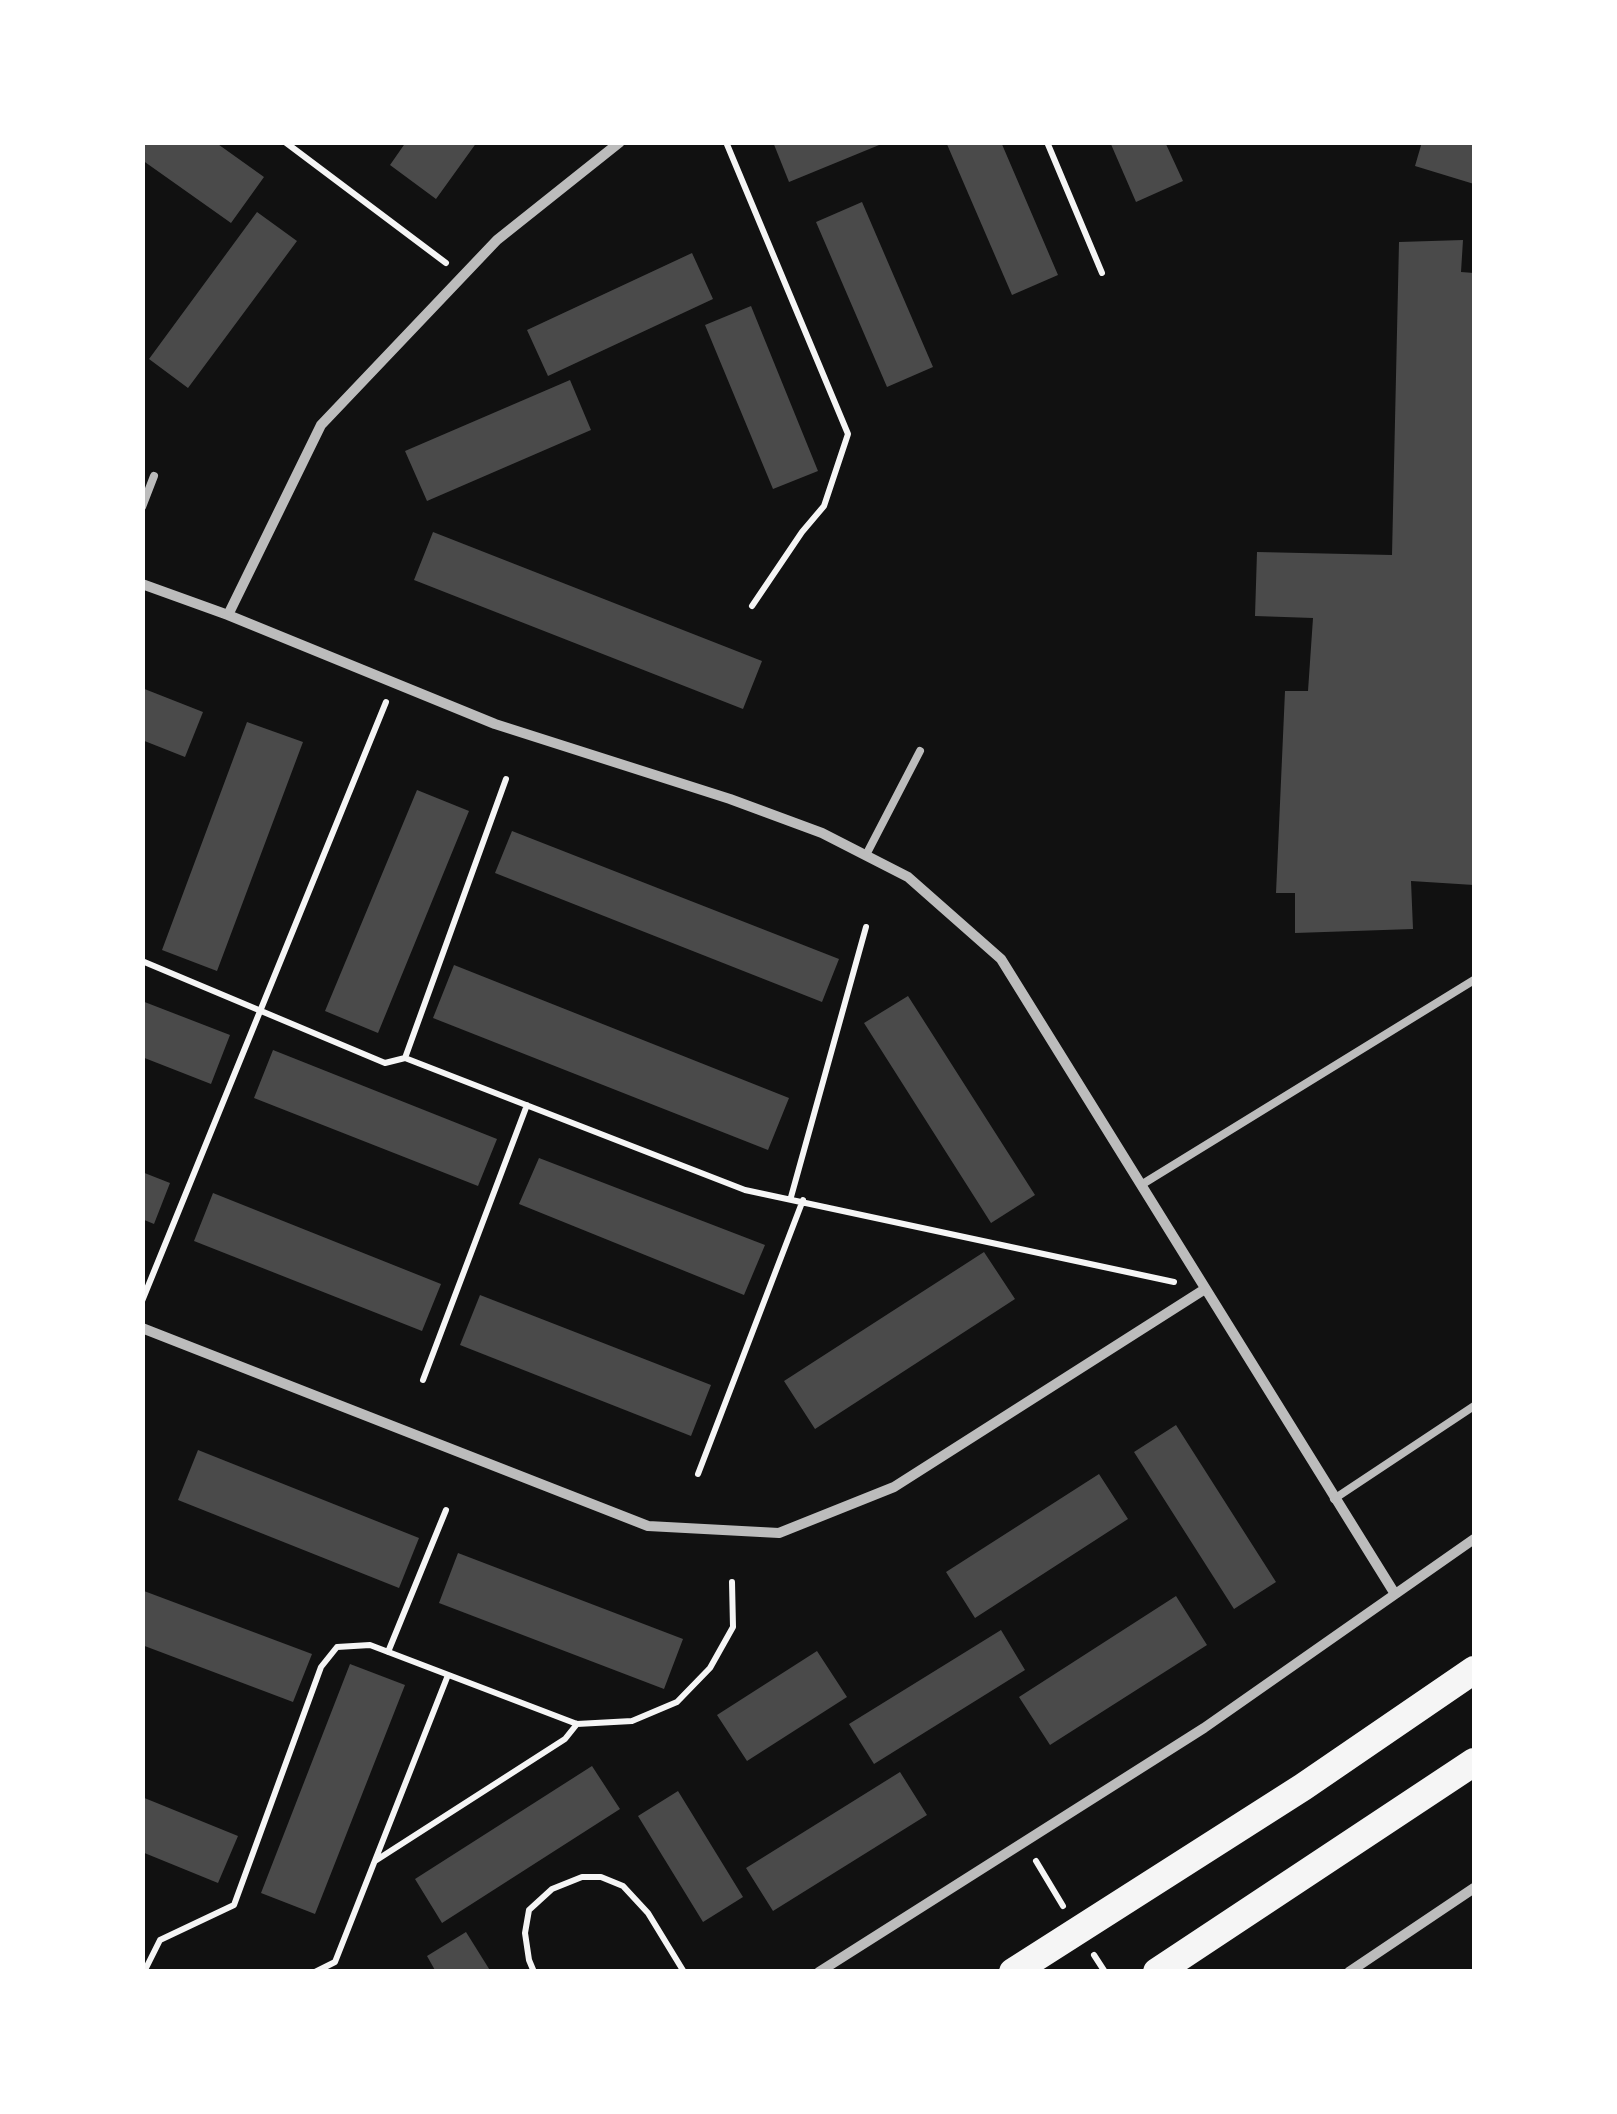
<!DOCTYPE html>
<html>
<head>
<meta charset="utf-8">
<style>
	body { margin:0 }
	#map { position:relative; width:1617px; height:2114px; overflow:hidden; background:#111; font-family:Manrope,sans-serif }
	canvas { display:block }
	.frame { position:absolute; inset:0; border:145px solid #fff; pointer-events:none }
</style>
</head>
<body>
<div id="map">
<canvas width="1617" height="2114"></canvas>
<div class="frame"></div>
</div>
<script>
const ctx = document.querySelector('canvas').getContext('2d');
ctx.lineJoin = 'round';
function paint(path, color) { ctx.fillStyle = color; ctx.fill(path, 'evenodd'); }
const toPath = rows => new Path2D(rows.map(r => 'M' + r).join(''));
function stroke(path, color, width, dash) { ctx.strokeStyle = color; ctx.lineWidth = width; ctx.lineCap = dash ? 'butt' : 'round'; ctx.setLineDash(dash || []); ctx.stroke(path); }
const building = toPath([
	[142,142,215,142,264,177,231,223,142,160],
	[406,142,477,142,436,199,390,165],
	[773,142,884,142,884,143,789,182],
	[946,142,1001,142,1058,275,1012,295],
	[1110,142,1165,142,1183,181,1136,202],
	[1422,142,1474,142,1474,184,1415,166],
	[862,202,933,367,887,387,816,222],
	[257,212,297,241,188,388,149,359],
	[1463,240,1461,272,1474,273,1474,885,1411,881,1413,929,1295,933,1295,893,1276,893,1285,691,1308,691,1313,618,1255,616,1257,552,1392,555,1399,242],
	[692,253,713,299,548,376,527,330],
	[751,306,818,471,773,489,705,325],
	[570,380,591,430,427,501,405,451],
	[433,532,762,661,743,709,414,580],
	[142,688,203,712,185,757,142,740],
	[247,722,303,742,217,971,162,950],
	[417,790,469,811,378,1033,325,1011],
	[512,831,839,959,822,1002,495,873],
	[454,965,789,1098,768,1150,433,1018],
	[908,996,1035,1195,991,1223,864,1023],
	[142,1001,230,1035,211,1084,142,1057],
	[273,1050,497,1139,478,1186,254,1098],
	[539,1158,765,1245,744,1295,519,1204],
	[142,1172,170,1183,154,1224,142,1219],
	[213,1193,441,1284,422,1331,194,1241],
	[984,1252,1015,1299,815,1429,784,1381],
	[480,1295,711,1385,691,1436,460,1345],
	[1176,1425,1276,1582,1234,1609,1134,1452],
	[198,1450,419,1538,399,1588,178,1500],
	[1099,1474,1128,1519,975,1618,946,1572],
	[458,1553,683,1639,664,1689,439,1603],
	[144,1591,312,1654,293,1702,142,1645],
	[1176,1596,1207,1645,1050,1745,1019,1697],
	[1001,1630,1025,1670,874,1764,849,1724],
	[817,1651,847,1697,747,1761,717,1715],
	[350,1664,405,1685,315,1914,261,1893],
	[592,1766,620,1809,442,1923,415,1879],
	[900,1772,927,1815,773,1911,746,1868],
	[678,1791,743,1897,703,1922,638,1816],
	[142,1797,238,1836,218,1883,142,1852],
	[466,1932,491,1972,436,1972,427,1956]
]);
const path = toPath([
	[285,142,446,263],
	[726,142,848,434,824,506,802,532,752,606],
	[1047,142,1102,273],
	[142,961,385,1063,405,1058,745,1190,1174,1282],
	[405,1058,506,779],
	[791,1197,866,927],
	[142,1301,386,702],
	[423,1380,527,1105],
	[698,1474,803,1200],
	[388,1652,446,1510],
	[375,1861,565,1739,577,1724],
	[1036,1861,1063,1906],
	[1094,1955,1105,1972],
	[144,1972,160,1940,234,1905,321,1667,337,1647,370,1645,577,1724,632,1721,677,1702,710,1668,733,1627,732,1582],
	[315,1972,335,1962,448,1675],
	[534,1972,529,1960,525,1933,529,1910,552,1889,582,1877,601,1877,623,1886,648,1913,684,1972]
]);
const service = toPath([
	[142,507,154,476],
	[866,855,920,751],
	[1141,1185,1474,980],
	[1334,1499,1474,1406]
]);
const minor = toPath([
	[142,584,228,615,495,724,730,799,822,833,908,877,1001,959,1395,1594],
	[228,615,321,425,497,240,620,142],
	[142,1328,648,1526,779,1533,894,1487,1205,1289],
	[819,1972,1204,1728,1474,1539],
	[1349,1972,1474,1888]
]);
const trunk = toPath([
	[1013,1972,1303,1787,1474,1670],
	[1157,1972,1474,1762]
]);
paint(building, '#4a4a4a');
stroke(path, '#f5f5f5', 6);
stroke(service, '#bcbcbc', 8);
stroke(minor, '#bcbcbc', 10);
stroke(trunk, '#f5f5f5', 28);
</script>
</body>
</html>
